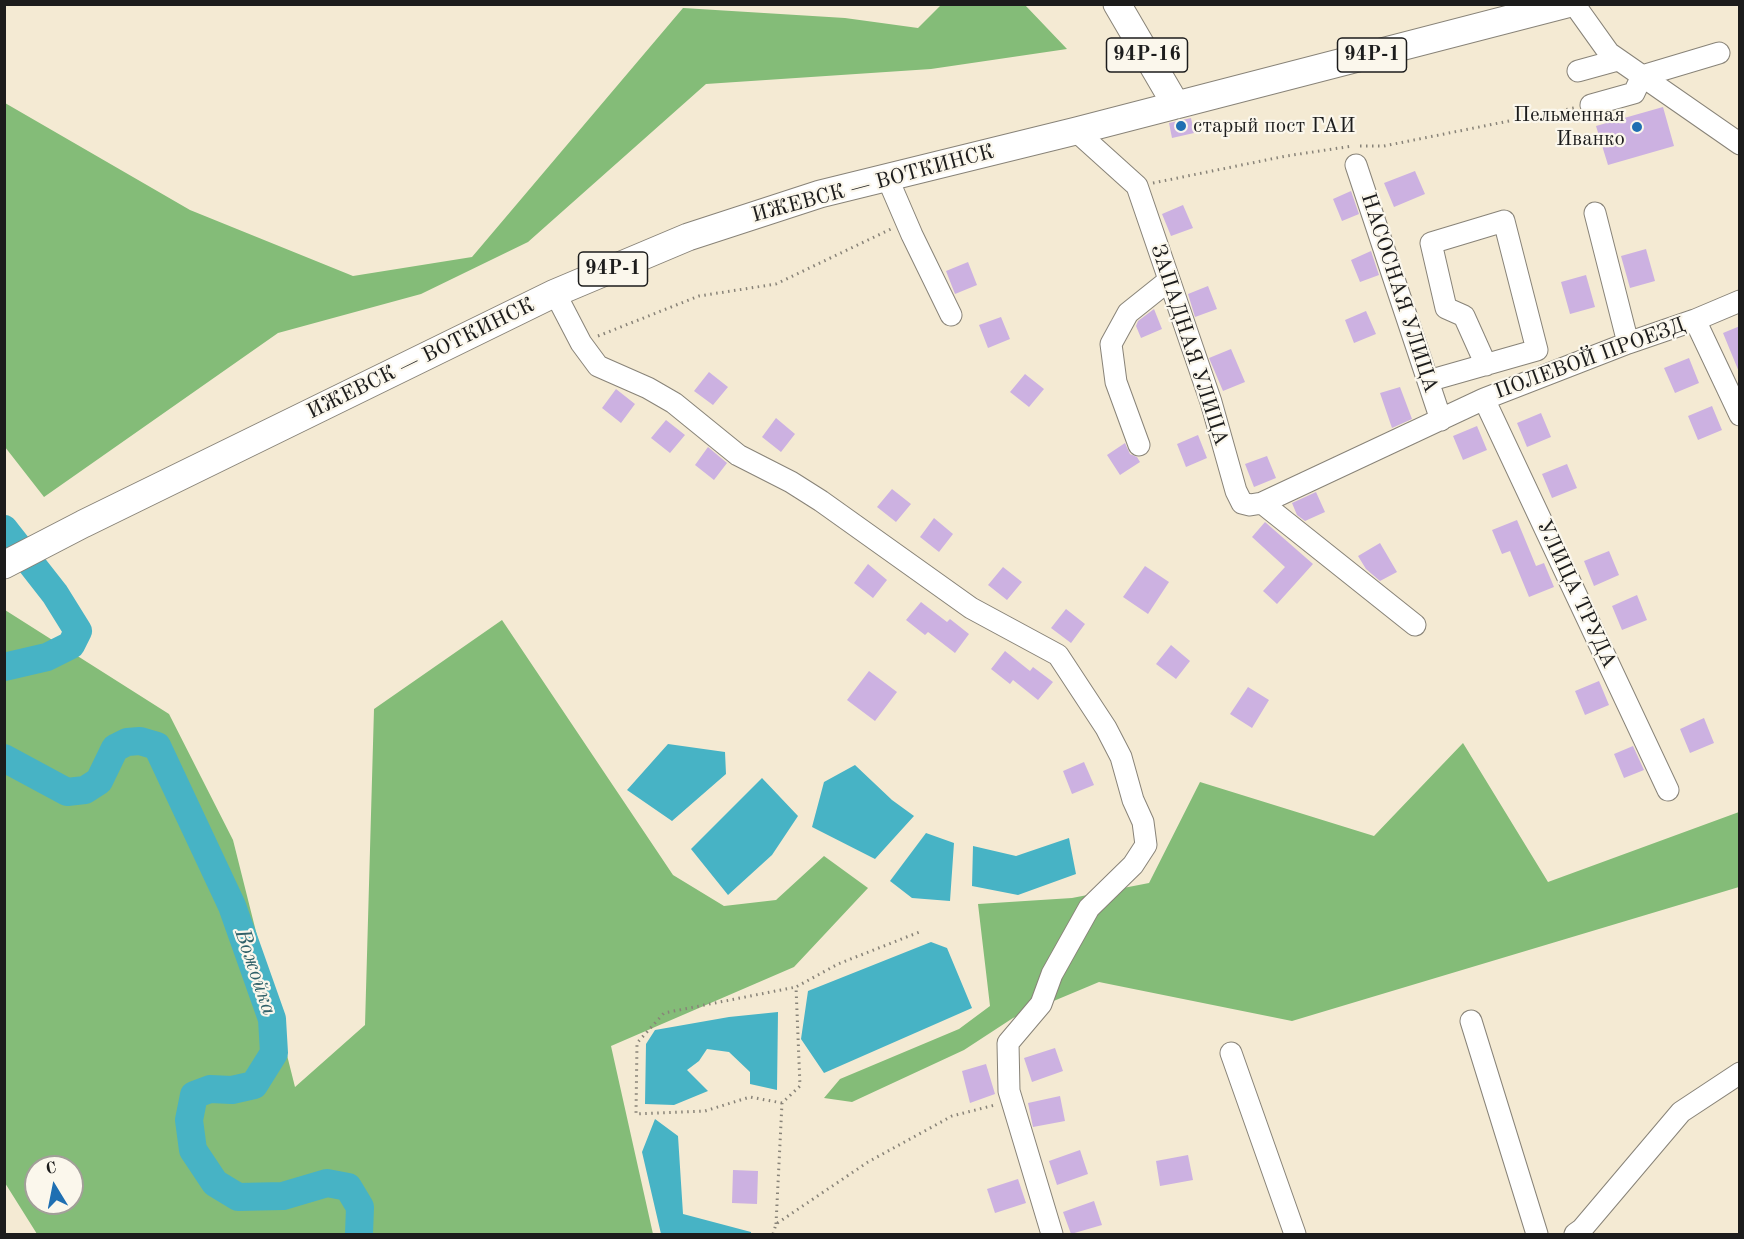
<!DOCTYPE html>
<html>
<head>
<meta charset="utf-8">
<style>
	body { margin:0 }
	#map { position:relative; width:1744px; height:1239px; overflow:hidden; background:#f4ead3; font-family:"Old Standard TT",serif }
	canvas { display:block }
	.frame { position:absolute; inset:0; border:6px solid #1c1c1c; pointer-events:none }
	.north { position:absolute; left:24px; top:1155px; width:60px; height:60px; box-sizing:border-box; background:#fbf7ec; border:2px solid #a29f99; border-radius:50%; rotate:350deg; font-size:16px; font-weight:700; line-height:24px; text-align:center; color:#1c1c1c }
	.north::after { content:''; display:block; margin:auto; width:21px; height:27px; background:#1f6fb2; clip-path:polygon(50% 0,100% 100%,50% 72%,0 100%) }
</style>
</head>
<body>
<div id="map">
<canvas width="1744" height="1239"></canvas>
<div class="frame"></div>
<div class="north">С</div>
</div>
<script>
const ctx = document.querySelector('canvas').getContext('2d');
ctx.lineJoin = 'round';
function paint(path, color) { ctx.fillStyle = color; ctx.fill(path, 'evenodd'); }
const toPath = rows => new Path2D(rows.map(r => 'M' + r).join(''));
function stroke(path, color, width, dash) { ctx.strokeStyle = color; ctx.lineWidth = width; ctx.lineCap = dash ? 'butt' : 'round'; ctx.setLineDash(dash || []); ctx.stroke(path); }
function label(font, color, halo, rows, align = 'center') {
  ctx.font = font + ' "Old Standard TT",serif'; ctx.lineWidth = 4.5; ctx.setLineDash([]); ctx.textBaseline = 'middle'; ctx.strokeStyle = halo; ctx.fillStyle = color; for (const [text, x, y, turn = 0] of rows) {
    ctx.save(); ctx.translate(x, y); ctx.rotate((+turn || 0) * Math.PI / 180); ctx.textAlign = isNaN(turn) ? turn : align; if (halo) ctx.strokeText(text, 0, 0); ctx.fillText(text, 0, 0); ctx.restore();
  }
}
const forest = toPath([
	[942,4,1025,5,1067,49,931,69,706,84,528,242,421,294,278,333,44,497,5,447,5,103,190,210,353,276,472,257,683,8,845,18,918,28],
	[5,610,169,714,233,840,295,1087,365,1025,374,709,502,620,673,875,724,906,776,900,824,856,868,888,794,967,611,1046,653,1234,37,1234,5,1183],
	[36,1167,72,1167,72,1203,36,1203],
	[1463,743,1548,882,1739,812,1739,887,1292,1021,1099,982,1013,1018,964,1050,852,1102,824,1098,840,1079,959,1029,990,1006,978,904,1072,898,1149,883,1200,782,1374,836]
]);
const water = toPath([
	[668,744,725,752,726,774,672,821,627,790],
	[855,765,892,800,914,816,875,859,812,827,824,782],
	[762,778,798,816,772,855,728,895,691,849],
	[926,833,954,843,950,901,912,898,890,881],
	[1069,838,1076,874,1018,895,972,886,973,846,1016,856],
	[931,942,947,948,972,1008,824,1073,801,1039,808,991],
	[778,1012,777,1090,750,1084,750,1072,729,1052,707,1049,699,1061,687,1070,708,1091,674,1105,645,1104,646,1044,655,1030,729,1017],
	[655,1119,678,1136,683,1214,751,1232,751,1234,661,1234,642,1152]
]);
const river = toPath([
	[4,529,55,594,78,631,71,645,47,657,4,667],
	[4,758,67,792,85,790,99,781,115,748,127,742,140,741,157,746,232,906,272,1019,274,1053,254,1085,232,1090,210,1089,194,1095,189,1120,193,1150,215,1183,238,1197,283,1196,327,1183,348,1187,360,1207,359,1234]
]);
const building = toPath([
	[1663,107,1674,146,1608,165,1596,126],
	[1191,118,1194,133,1172,138,1169,123],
	[1415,171,1425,194,1394,207,1384,183],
	[1351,191,1359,214,1342,221,1333,199],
	[1183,205,1193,228,1171,236,1162,214],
	[1646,249,1655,281,1630,288,1621,256],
	[1371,251,1379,275,1360,282,1351,260],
	[968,262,977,285,955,294,946,271],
	[1586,275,1595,307,1570,314,1561,282],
	[1208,286,1217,309,1195,317,1188,294],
	[1154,309,1162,329,1141,338,1136,326,1138,321],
	[1366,311,1376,334,1354,343,1345,320],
	[1001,317,1010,339,988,348,979,325],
	[1740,326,1740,372,1739,372,1723,333],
	[1231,349,1245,382,1223,391,1209,358],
	[1689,358,1699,383,1675,393,1664,368],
	[709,372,728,387,713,405,694,391],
	[1025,374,1044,389,1029,407,1010,392],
	[1400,387,1412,419,1392,428,1380,393],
	[616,389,635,404,621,423,602,408],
	[1712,406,1722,430,1698,440,1688,416],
	[1541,413,1551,437,1527,447,1517,423],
	[776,418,795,434,781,452,762,437],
	[666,420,685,435,670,453,651,438],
	[1477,426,1487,450,1463,460,1453,436],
	[1198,435,1207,458,1186,467,1177,444],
	[1125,443,1130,454,1137,457,1140,462,1120,475,1107,455],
	[708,447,727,463,714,480,695,465],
	[1267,456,1276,478,1254,487,1245,464],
	[1567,464,1577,488,1552,498,1542,474],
	[892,489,911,504,896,522,877,507],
	[1316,492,1325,512,1305,521,1297,515,1292,503],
	[934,518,953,534,939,552,920,537],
	[1517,520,1536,566,1544,563,1554,587,1529,597,1510,551,1502,554,1492,530],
	[1265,522,1313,564,1277,604,1263,591,1285,567,1252,537],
	[1380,543,1397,572,1380,581,1366,569,1358,556],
	[1609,551,1619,575,1594,586,1584,561],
	[868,564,887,580,873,598,854,583],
	[1145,566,1169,582,1148,614,1123,597],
	[1003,567,1022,582,1007,600,988,585],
	[1637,595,1647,620,1622,630,1612,606],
	[921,602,947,622,950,619,969,634,955,653,928,632,925,635,906,620],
	[1066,609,1085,624,1071,643,1051,628],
	[1171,645,1190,661,1176,679,1156,664],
	[1005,651,1030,671,1033,667,1053,682,1038,700,1013,680,1010,684,991,669],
	[869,671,897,692,875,721,847,700],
	[1599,681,1609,705,1585,715,1575,691],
	[1248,687,1269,700,1252,728,1230,714],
	[1704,718,1714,743,1690,753,1680,729],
	[1633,746,1644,770,1624,778,1614,754],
	[1084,762,1094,785,1072,794,1063,771],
	[1055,1048,1063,1071,1032,1082,1024,1058],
	[986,1064,995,1094,970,1103,962,1071],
	[1060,1096,1065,1121,1033,1127,1028,1103],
	[1080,1150,1088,1174,1057,1185,1049,1161],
	[1188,1155,1193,1180,1160,1186,1156,1161],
	[733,1170,758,1171,757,1204,732,1203],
	[1018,1179,1026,1203,995,1213,987,1189],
	[1094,1201,1102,1225,1071,1234,1063,1212]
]);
const path = toPath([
	[1360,146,1384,146,1574,108],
	[1153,183,1286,156,1353,146],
	[598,336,699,296,776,284,891,229],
	[782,1103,750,1097,705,1111,636,1114,637,1043,664,1013,796,987],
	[776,1224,782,1103,800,1086,796,987,838,964,922,931],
	[773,1234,776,1224,868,1162,952,1116,995,1105]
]);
const minor = toPath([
	[1574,4,1609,53,1740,144],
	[1578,71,1618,60],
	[1591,105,1634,93,1642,76,1719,53],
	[1076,131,1137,186,1211,402,1236,491,1242,503,1250,505,1262,503,1484,399,1628,343,1695,320,1740,301],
	[1356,165,1441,420],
	[887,177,912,235,951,315],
	[1595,213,1628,343],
	[555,293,581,343,598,366,648,388,674,403,738,455,791,482,821,501,971,608,1058,655,1106,728,1121,757,1133,800,1143,822,1146,845,1133,865,1089,908,1052,974,1041,1004,1008,1043,1009,1091,1052,1234],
	[1695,320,1740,415],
	[1428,381,1537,350,1504,221,1431,243,1446,308,1464,316,1486,365],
	[1484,399,1668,790],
	[1139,445,1116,382,1111,344,1128,313,1168,281],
	[1262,503,1415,625],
	[1471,1021,1537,1234],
	[1231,1053,1295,1234],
	[1575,1234,1582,1229,1681,1112,1740,1073]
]);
const major = toPath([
	[1117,4,1176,105],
	[4,565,83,524,555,293,688,237,820,194,1076,131,1567,4]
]);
const markers = [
	[1181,126,6,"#1f6fb2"],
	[1637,127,6,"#1f6fb2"]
];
const shields = [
	[1147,55,81],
	[1372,55,69],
	[613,269,69]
];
const shieldNames = [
	["94Р-16",1147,55],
	["94Р-1",1372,55],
	["94Р-1",613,269]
];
const poiNames = [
	["Пельменная",1625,115],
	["Иванко",1625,139],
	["старый пост ГАИ",1193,126,"left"]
];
const streetNames = [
	["ИЖЕВСК — ВОТКИНСК",873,184,-15],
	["НАСОСНАЯ УЛИЦА",1399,293,72],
	["ЗАПАДНАЯ УЛИЦА",1189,345,72],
	["ИЖЕВСК — ВОТКИНСК",421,359,-26],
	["ПОЛЕВОЙ ПРОЕЗД",1590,359,-20],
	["УЛИЦА ТРУДА",1576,594,65]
];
const waterNames = [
	["Вожойка",255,972,71]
];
paint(forest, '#84bc78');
paint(water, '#47b3c5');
stroke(river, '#47b3c5', 28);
paint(building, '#ccb1e1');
stroke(minor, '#888378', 23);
stroke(major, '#888378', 29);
stroke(path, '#888378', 3, [1.5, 4.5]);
stroke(minor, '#fff', 21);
stroke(major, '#fff', 27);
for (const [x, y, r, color] of markers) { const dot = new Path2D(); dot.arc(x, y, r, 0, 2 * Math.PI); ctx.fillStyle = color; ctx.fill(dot); stroke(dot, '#fbf7ec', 2); }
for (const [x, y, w] of shields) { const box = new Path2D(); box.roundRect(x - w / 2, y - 17, w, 34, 4.5); ctx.fillStyle = '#fbf7ec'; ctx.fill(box); stroke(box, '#1c1c1c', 1.5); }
label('bold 20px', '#1c1c1c', null, shieldNames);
label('21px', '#1c1c1c', '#fbf7ec', poiNames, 'right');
label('21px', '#1c1c1c', '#fbf7ec', streetNames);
label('italic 22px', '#2f6068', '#fbf7ec', waterNames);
</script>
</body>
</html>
